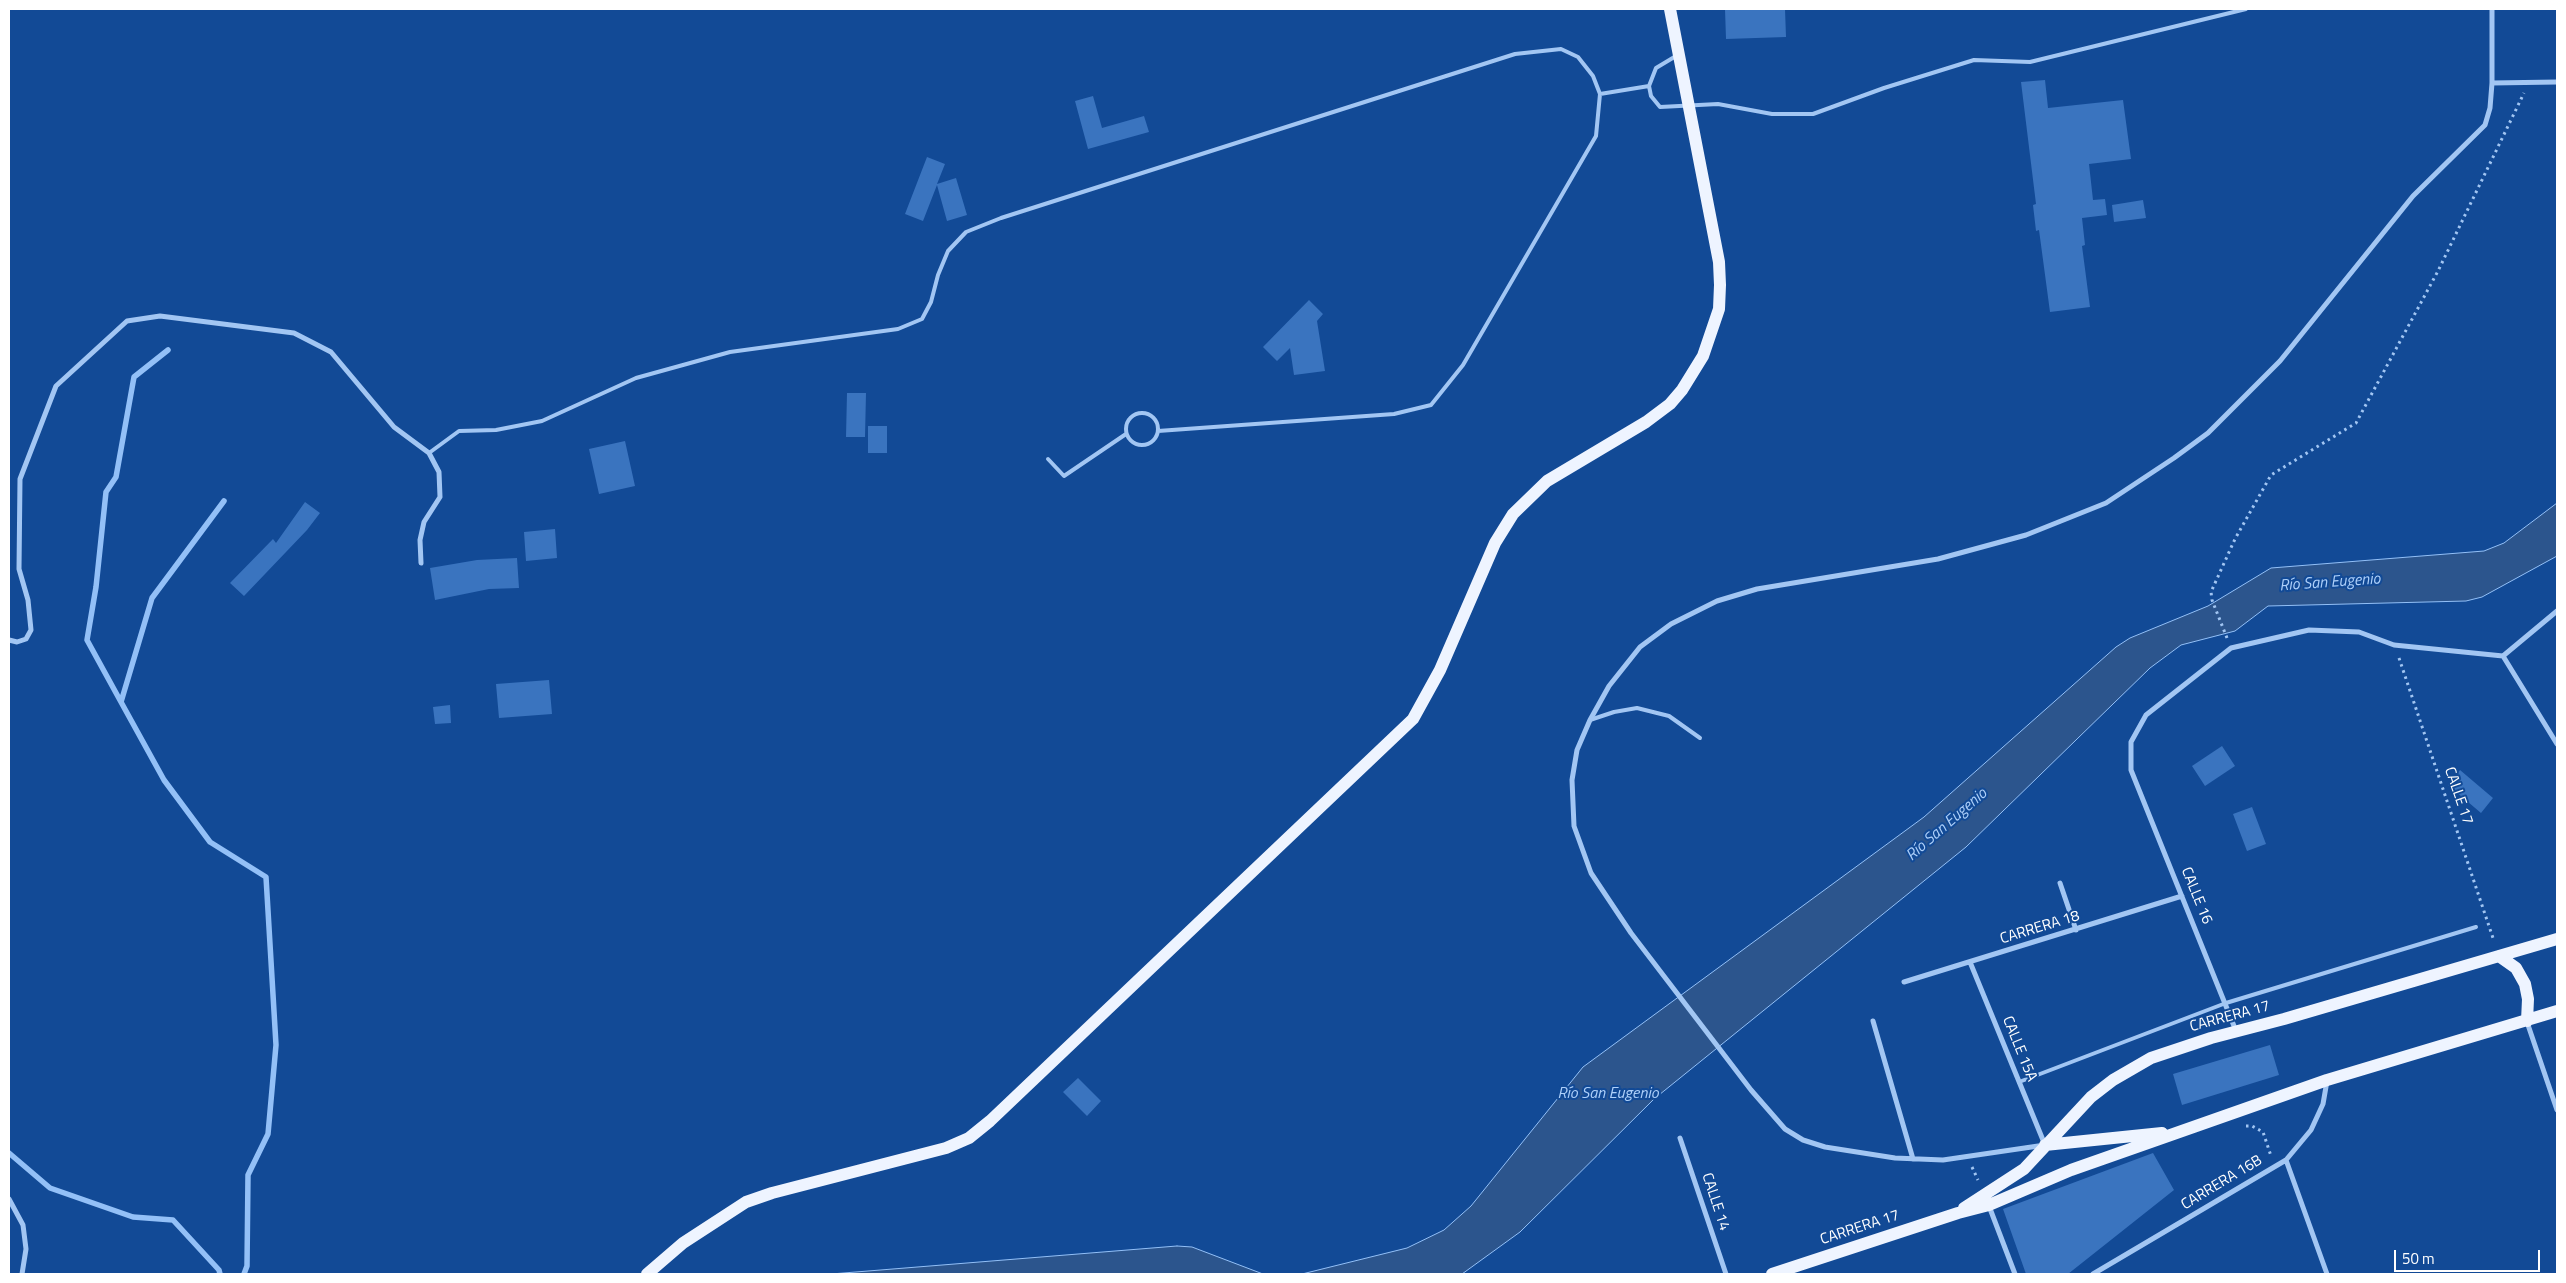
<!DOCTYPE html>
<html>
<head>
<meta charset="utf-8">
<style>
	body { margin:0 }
	#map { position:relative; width:2566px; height:1283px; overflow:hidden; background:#124a96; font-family:"Titillium Web",sans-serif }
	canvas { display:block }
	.frame { position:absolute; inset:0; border:10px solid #fff; pointer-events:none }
	.scale { position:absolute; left:2394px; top:1250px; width:146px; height:22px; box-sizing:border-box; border:2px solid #fff; border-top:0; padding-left:6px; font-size:15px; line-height:18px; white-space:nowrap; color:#fff; -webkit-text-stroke:4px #124a96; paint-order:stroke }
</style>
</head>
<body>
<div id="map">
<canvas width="2566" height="1283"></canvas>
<div class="frame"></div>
<div class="scale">50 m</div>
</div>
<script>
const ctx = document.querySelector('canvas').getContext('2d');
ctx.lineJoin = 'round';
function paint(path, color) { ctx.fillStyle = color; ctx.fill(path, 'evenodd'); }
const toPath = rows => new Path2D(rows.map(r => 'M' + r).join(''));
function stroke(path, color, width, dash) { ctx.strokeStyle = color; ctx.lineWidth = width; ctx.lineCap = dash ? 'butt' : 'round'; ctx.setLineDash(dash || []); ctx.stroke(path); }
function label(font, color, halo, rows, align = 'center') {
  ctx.font = font + ' "Titillium Web",sans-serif'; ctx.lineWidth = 4; ctx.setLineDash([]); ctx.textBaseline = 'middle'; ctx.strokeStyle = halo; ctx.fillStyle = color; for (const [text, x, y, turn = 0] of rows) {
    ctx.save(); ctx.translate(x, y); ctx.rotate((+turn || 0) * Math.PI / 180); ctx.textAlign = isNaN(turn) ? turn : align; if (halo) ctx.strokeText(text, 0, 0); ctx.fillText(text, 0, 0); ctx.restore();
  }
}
const water = toPath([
	[2557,503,2557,556,2482,597,2466,601,2268,606,2235,631,2181,645,2150,668,1966,847,1654,1099,1520,1232,1462,1274,1302,1274,1407,1248,1444,1230,1471,1206,1583,1067,1924,817,2116,647,2130,638,2208,606,2271,568,2484,551,2504,543,2557,503],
	[1177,1246,1192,1247,1263,1274,831,1274,1177,1246]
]);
const stream = toPath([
	[224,501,152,598,121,702,164,780,210,842,266,877,276,1045,268,1134,248,1175,247,1266,244,1274],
	[121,702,87,640,96,587,106,492,116,477,134,377,168,350],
	[9,1153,50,1188,133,1217,173,1220,219,1270,220,1274]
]);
const building = toPath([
	[1725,9,1785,9,1786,37,1726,39],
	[2045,80,2048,108,2123,100,2131,159,2089,164,2093,200,2105,199,2107,215,2082,218,2085,245,2082,246,2090,307,2050,312,2039,230,2036,231,2033,205,2036,204,2021,82],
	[1093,96,1102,128,1144,116,1149,132,1088,149,1075,101],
	[927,157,945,164,937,184,956,178,967,215,947,221,937,185,923,221,905,214],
	[2143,200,2146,218,2114,222,2112,205],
	[1309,300,1323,314,1317,321,1325,371,1294,375,1290,348,1277,361,1263,347],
	[847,393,866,393,865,437,846,437],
	[868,426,887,426,887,453,868,453],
	[625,441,635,486,599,494,589,449],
	[305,502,320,513,307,530,244,596,230,583,273,539,276,543],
	[555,529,557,558,526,561,524,532],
	[517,558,519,588,489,589,435,600,430,568,477,560],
	[549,680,552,714,499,718,496,684],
	[450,705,451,723,435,724,433,707],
	[2222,746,2235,766,2205,786,2192,766],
	[2460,770,2493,798,2481,813,2448,785],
	[2252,807,2266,844,2247,851,2233,814],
	[2270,1045,2279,1075,2182,1105,2173,1074],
	[1078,1078,1101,1101,1087,1116,1063,1092],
	[2153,1153,2174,1190,2068,1274,2026,1274,2003,1209]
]);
const path = toPath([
	[2227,638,2212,600,2211,592,2235,539,2271,475,2356,423,2438,271,2524,93],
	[2399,658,2494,941],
	[2246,1126,2252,1126,2263,1132,2271,1156],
	[1972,1167,1978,1180]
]);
const service = toPath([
	[1649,86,1651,96,1660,107,1718,104,1772,114,1813,114,1884,88,1974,60,2030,62,2246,9],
	[1600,94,1649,86,1656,68,1676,56],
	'1126 429a16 16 0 1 1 32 0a16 16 0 1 1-32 0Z',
	[429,453,459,431,496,430,542,421,636,378,730,352,898,329,922,319,931,302,938,275,948,251,966,232,1001,218,1515,54,1561,49,1578,57,1593,76,1600,94,1596,136,1463,365,1431,405,1394,414,1158,431],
	[1048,459,1064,476,1126,434],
	[1590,720,1614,712,1637,708,1669,716,1700,738],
	[2019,1082,2226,1003,2476,927]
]);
const minor = toPath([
	[2492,83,2557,82],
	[9,640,17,642,26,639,31,630,28,600,19,569,20,479,56,386,127,321,160,316,294,333,331,352,394,427,429,453,439,472,440,497,424,522,420,540,421,563],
	[2503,656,2557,744],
	[2060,883,2076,930],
	[1970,962,2045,1145,1943,1160,1895,1158,1825,1147,1803,1140,1785,1129,1751,1090,1631,933,1591,873,1574,826,1572,780,1577,750,1590,720,1609,686,1640,647,1671,624,1717,601,1757,589,1938,559,2026,535,2106,503,2174,458,2208,433,2280,361,2413,196,2485,125,2490,108,2492,83,2492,9],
	[1904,982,2182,896],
	[1873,1021,1913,1159],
	[2527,1022,2557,1110],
	[2236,1031,2131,770,2131,742,2146,715,2231,648,2309,630,2359,632,2394,645,2503,656,2557,611],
	[1680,1138,1726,1274],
	[2286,1160,2327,1274],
	[9,1199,23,1225,26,1249,22,1274],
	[1989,1206,2015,1274],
	[2093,1274,2286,1160,2311,1130,2323,1104,2327,1081]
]);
const primary = toPath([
	[2499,956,2516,968,2525,984,2528,999,2527,1021],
	[2045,1145,2162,1133],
	[1964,1208,2024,1169,2091,1097,2113,1080,2151,1058,2211,1038,2284,1019,2557,939],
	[647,1274,683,1243,746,1202,772,1193,946,1148,969,1138,990,1121,1413,719,1440,670,1495,543,1513,514,1547,481,1646,422,1670,404,1682,390,1703,356,1719,309,1720,285,1719,262,1670,9],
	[1772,1274,1958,1213,1989,1205,2071,1170,2327,1080,2557,1011]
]);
const streetNames = [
	["CALLE 17",2458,796,71],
	["CALLE 16",2196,896,68],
	["CARRERA 18",2040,928,-17],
	["CARRERA 17",2230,1017,-15],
	["CALLE 15A",2019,1049,68],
	["CARRERA 16B",2222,1183,-31],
	["CALLE 14",1715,1202,72],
	["CARRERA 17",1860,1228,-18]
];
const waterNames = [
	["Río San Eugenio",2330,583,-4],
	["Río San Eugenio",1947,825,-41],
	["Río San Eugenio",1608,1094]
];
paint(water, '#2c558d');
stroke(water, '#93c0f7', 1);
stroke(stream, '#93c0f7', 5.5);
paint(building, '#3a74bf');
stroke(path, '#a2c6f3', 3, [2.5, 4]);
stroke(service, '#a2c6f3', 4);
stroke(minor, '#a2c6f3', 5);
stroke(primary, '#eef4ff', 12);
label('15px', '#fff', '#124a96', streetNames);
label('italic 16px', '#aed0fa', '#124a96', waterNames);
</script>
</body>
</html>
